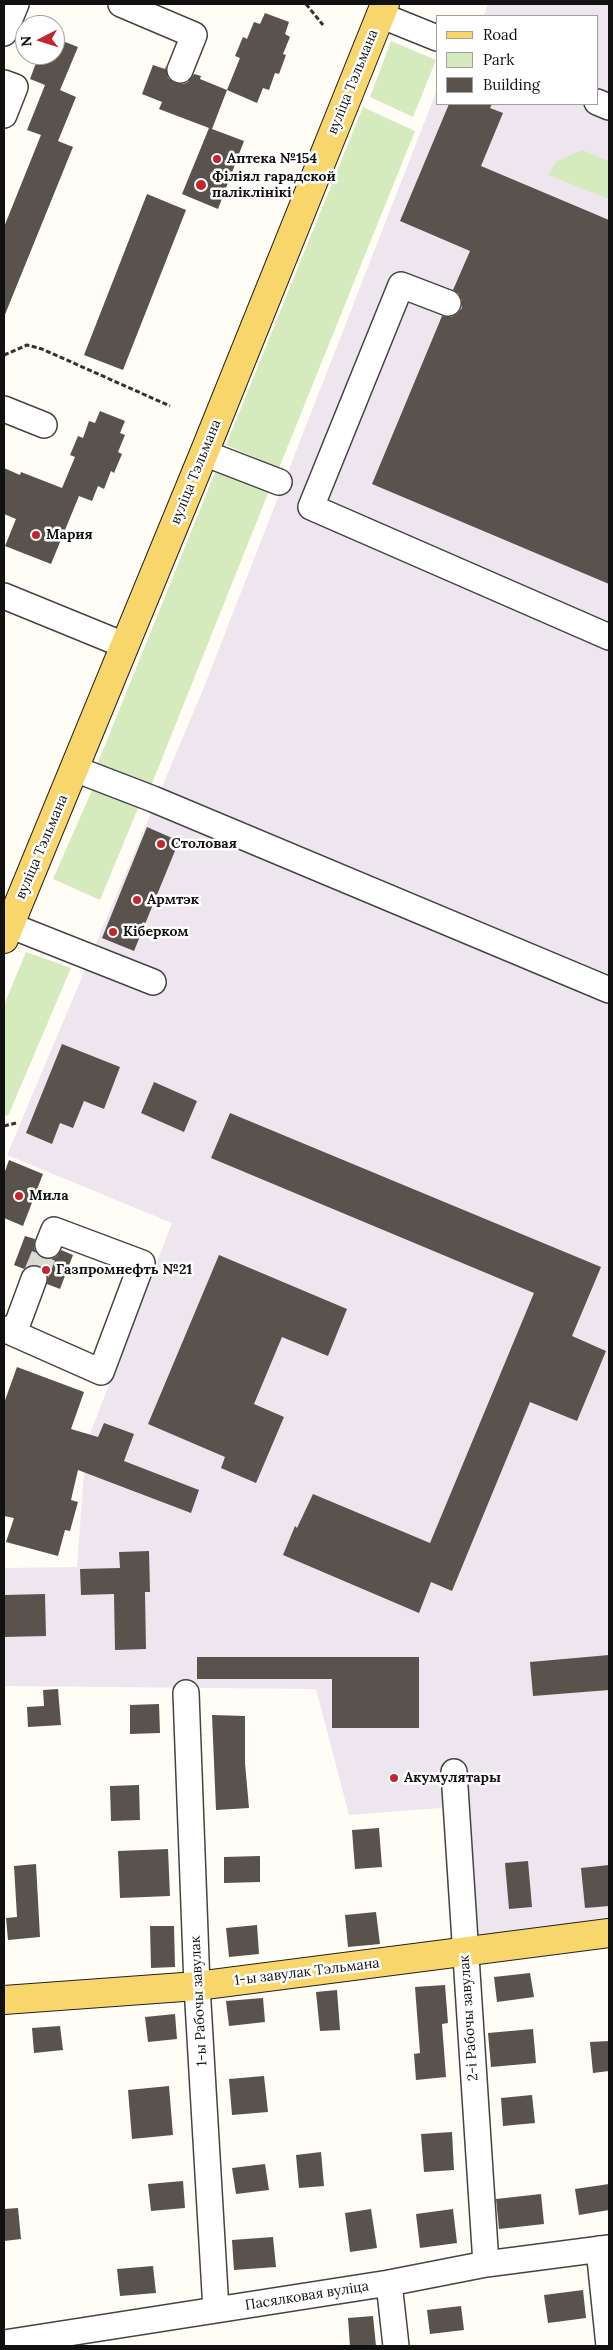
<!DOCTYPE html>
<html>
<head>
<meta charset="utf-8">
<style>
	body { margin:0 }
	#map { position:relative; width:613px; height:2350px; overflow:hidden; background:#fffdf5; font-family:Lora,serif }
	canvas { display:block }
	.frame { position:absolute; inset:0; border:5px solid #111; pointer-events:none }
	.legend { position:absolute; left:436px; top:15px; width:162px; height:90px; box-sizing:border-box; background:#fff; border:1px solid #a0a0a0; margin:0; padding:6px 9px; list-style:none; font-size:15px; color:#111 }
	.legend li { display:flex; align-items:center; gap:10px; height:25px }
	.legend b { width:25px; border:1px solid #a0a0a0 }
	.north { position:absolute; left:15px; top:15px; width:50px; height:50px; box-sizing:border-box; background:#fff; border:1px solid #a0a0a0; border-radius:50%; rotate:265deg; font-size:14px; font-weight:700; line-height:20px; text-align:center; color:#111 }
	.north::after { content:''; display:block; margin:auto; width:18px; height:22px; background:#c4262e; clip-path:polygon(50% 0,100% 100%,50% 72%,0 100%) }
</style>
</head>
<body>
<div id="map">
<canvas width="613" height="2350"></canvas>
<div class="frame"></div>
<ul class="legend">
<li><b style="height:6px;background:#f9d66b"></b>Road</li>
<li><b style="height:14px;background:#d5ebbd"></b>Park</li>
<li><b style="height:14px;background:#5a524d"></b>Building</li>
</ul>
<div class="north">N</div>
</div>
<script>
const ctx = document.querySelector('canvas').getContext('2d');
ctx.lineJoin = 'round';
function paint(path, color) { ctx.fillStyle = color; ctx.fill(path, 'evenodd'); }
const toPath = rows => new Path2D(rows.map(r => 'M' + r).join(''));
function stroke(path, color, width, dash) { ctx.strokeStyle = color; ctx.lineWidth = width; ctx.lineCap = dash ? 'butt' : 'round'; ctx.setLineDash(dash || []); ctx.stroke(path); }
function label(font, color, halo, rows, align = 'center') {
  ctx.font = font + ' Lora,serif'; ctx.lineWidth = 5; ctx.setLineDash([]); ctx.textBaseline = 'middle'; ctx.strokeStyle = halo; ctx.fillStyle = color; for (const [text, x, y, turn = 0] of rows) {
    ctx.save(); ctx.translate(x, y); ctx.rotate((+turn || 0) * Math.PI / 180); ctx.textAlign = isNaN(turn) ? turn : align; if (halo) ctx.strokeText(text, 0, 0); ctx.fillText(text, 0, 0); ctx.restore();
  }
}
const industrial = toPath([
	[488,4,609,4,609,1924,474,1938,466,1806,349,1815,316,1689,4,1686,4,1568,77,1567,86,1444,172,1223,7,1155,204,687,437,90,437,104,597,104,597,16,483,16]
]);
const green = toPath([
	[391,41,436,60,413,117,370,97],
	[363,107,415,131,279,468,226,445],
	[582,150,609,161,609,199,548,175,557,161],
	[216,470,269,491,151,786,97,765],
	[93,788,139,806,100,900,53,879],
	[26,952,71,968,8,1116,4,1114,4,1005]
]);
const building = toPath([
	[265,13,289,22,285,34,290,37,283,54,286,55,279,74,275,73,269,90,263,88,257,103,227,90,212,129,244,141,218,209,182,194,209,128,159,109,162,102,142,94,153,65,165,69,166,66,168,78,175,83,183,84,188,82,194,74,201,76,200,79,227,90,240,58,235,56,243,37,247,39,254,22,260,24],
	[55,38,78,47,60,90,76,97,58,141,73,147,4,317,4,227,41,135,27,130,45,85,30,79,39,55,55,55],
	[449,104,492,104,490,108,503,113,481,166,609,220,609,584,372,484,442,316,451,317,457,314,462,308,462,300,459,294,453,290,470,251,400,221],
	[147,194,186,210,123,370,84,355],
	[100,411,125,421,120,433,125,435,118,452,122,454,114,473,111,471,104,489,98,486,92,501,79,496,51,564,5,546,16,519,4,514,4,468,20,475,21,472,62,488,75,457,70,455,78,436,83,438,89,421,95,423],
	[147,827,179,841,134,951,102,938],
	[62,1044,120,1067,104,1109,84,1101,73,1128,60,1123,52,1144,26,1133],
	[154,1082,197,1101,184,1132,141,1113],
	[230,1113,601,1267,572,1336,606,1351,577,1421,530,1402,452,1591,431,1582,419,1613,283,1555,295,1526,297,1528,313,1494,430,1543,534,1293,211,1158],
	[9,1160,43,1174,23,1226,4,1218,4,1174],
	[25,1236,35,1239,34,1248,37,1254,42,1258,51,1259,57,1256,61,1250,73,1255,60,1289,47,1284,48,1276,45,1270,39,1266,31,1265,24,1269,14,1265],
	[219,1255,347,1309,328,1356,282,1337,254,1404,284,1417,256,1483,221,1468,225,1457,148,1424],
	[17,1367,84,1392,71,1429,98,1437,104,1423,134,1434,124,1461,199,1490,191,1513,78,1470,71,1500,78,1502,70,1531,65,1530,58,1556,6,1542,14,1518,4,1516,4,1403],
	[149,1551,150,1592,145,1592,146,1649,115,1650,114,1594,81,1595,80,1569,120,1568,119,1552],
	[45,1594,46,1636,4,1637,4,1595],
	[609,1655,609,1690,533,1696,530,1662],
	[197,1657,419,1657,419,1728,332,1728,332,1679,197,1679],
	[58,1689,61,1725,28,1727,27,1707,44,1706,43,1690],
	[159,1704,160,1733,130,1734,130,1705],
	[212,1715,245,1716,245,1763,249,1808,216,1810],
	[139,1785,140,1820,111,1821,110,1786],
	[379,1828,382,1867,355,1869,352,1830],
	[168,1849,170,1896,120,1898,118,1851],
	[260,1856,260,1882,224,1883,224,1857],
	[528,1861,532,1907,509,1909,505,1863],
	[36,1864,40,1937,8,1940,6,1918,17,1917,14,1866],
	[609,1865,609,1906,585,1908,581,1868],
	[376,1912,380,1944,348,1947,345,1915],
	[257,1925,259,1954,229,1957,226,1928],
	[150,1926,174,1926,175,1967,151,1968],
	[530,1973,534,1997,497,2002,494,1977],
	[445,1985,448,2023,442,2024,446,2077,416,2080,414,2054,420,2053,415,1987],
	[337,1990,340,2030,320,2031,316,1992],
	[263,1998,265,2022,229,2026,226,2001],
	[175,2014,177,2039,148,2042,145,2017],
	[60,2026,63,2050,34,2053,32,2028],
	[533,2029,536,2063,491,2067,488,2033],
	[609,2041,609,2071,593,2073,590,2042],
	[264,2076,268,2112,232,2115,229,2079],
	[169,2086,173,2135,132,2139,128,2090],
	[532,2095,535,2123,503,2126,501,2098],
	[452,2132,454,2170,424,2172,421,2134],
	[321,2152,324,2186,299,2188,296,2155],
	[265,2164,269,2190,236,2194,232,2168],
	[183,2181,185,2208,151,2211,148,2184],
	[609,2184,609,2210,579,2215,575,2189],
	[541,2194,544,2224,499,2229,496,2199],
	[18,2208,21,2239,4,2241,4,2209],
	[371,2209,377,2248,350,2252,345,2213],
	[453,2209,457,2243,420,2248,416,2214],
	[273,2237,276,2267,234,2270,232,2240],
	[153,2266,156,2293,120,2296,117,2269],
	[583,2290,586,2318,548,2323,544,2295],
	[461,2306,464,2330,430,2334,427,2310],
	[373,2316,376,2346,350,2346,348,2318]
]);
const minorTunnel = toPath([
	[34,1279,48,1245]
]);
const path = toPath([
	[306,4,323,25],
	[4,355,27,345,42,349,170,406],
	[4,1126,16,1123]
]);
const minor = toPath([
	[121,4,194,35,180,70],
	[380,15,437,38],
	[4,33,16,4],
	[4,83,15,87,4,115],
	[597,102,609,107],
	[448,303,401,285,311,507,609,637],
	[4,409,44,425],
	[204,453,279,482],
	[4,596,124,645],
	[75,769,153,799,609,990],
	[9,925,153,982],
	[4,1329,101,1372,142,1263,54,1230,48,1245],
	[14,1333,34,1279],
	[186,1693,197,1986,216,2310],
	[454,1772,486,2264],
	[599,2249,609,2346],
	[389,2283,396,2346],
	[4,2343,389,2283,486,2264,609,2248]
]);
const major = toPath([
	[4,939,204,453,385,4],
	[4,2000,197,1986,609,1933]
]);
const markers = [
	[217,159,5,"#c4262e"],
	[201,185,6,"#c4262e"],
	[36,535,5,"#c4262e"],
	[161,844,5,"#c4262e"],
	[137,900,5,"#c4262e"],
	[113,932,5,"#c4262e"],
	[19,1196,5,"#c4262e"],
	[46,1270,5,"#c4262e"],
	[394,1778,5,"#c4262e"]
];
const streetNames = [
	["вуліца Тэльмана",353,82,-68],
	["вуліца Тэльмана",196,472,-68],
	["вуліца Тэльмана",42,847,-67],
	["1-ы завулак Тэльмана",307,1972,-7],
	["1-ы Рабочы завулак",199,2001,-93],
	["2-і Рабочы завулак",469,2018,-94],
	["Пасялковая вуліца",307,2296,-9]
];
const poiNames = [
	["Аптека №154",227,159],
	["Філіял гарадской",212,177],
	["паліклінікі",212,193],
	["Мария",46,535],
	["Столовая",171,844],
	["Армтэк",147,900],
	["Кіберком",123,932],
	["Мила",29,1196],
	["Газпромнефть №21",56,1270],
	["Акумулятары",404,1778]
];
paint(industrial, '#eee6ef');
paint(green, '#d5ebbd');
paint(building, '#5a524d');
stroke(minorTunnel, '#dbdad3', 25, [25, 12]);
stroke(minor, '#444', 28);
stroke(major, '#222', 30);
stroke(path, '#333', 3, [5, 2.5]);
stroke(minor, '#fff', 25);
stroke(major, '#f9d66b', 28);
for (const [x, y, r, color] of markers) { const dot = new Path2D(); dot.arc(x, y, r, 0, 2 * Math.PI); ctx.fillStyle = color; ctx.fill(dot); stroke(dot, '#fff', 2); }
label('14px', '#111', '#fff', streetNames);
label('bold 14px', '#111', '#fff', poiNames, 'left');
</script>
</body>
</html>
